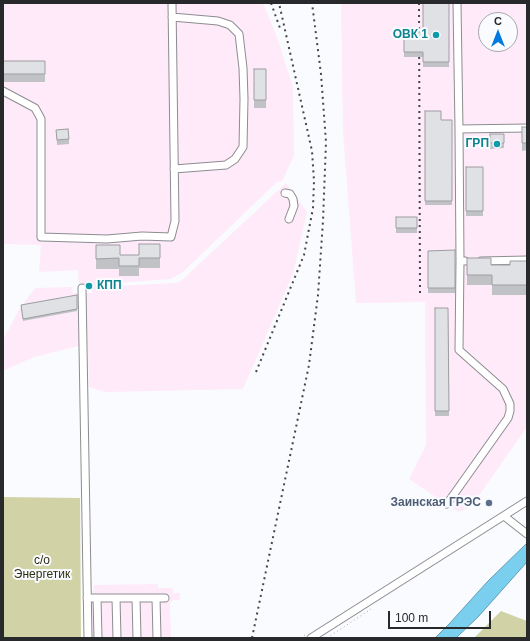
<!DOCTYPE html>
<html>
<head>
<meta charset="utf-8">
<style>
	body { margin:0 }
	#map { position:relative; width:530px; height:641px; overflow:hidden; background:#fafbff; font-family:Arial,sans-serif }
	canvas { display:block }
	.frame { position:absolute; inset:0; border:4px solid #28292a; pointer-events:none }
	.north { position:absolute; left:478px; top:12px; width:40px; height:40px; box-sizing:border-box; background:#fafbff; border:1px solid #a6a7aa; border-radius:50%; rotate:0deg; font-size:11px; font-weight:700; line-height:16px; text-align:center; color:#28292a }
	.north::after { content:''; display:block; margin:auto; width:14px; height:18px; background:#007ae1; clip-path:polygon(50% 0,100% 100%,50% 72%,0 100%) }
	.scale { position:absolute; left:388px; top:611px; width:103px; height:18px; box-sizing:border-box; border:2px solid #28292a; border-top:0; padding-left:5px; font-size:12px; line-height:14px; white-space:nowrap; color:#28292a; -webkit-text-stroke:3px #fafbff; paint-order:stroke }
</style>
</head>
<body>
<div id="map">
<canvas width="530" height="641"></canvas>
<div class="frame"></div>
<div class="north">С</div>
<div class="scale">100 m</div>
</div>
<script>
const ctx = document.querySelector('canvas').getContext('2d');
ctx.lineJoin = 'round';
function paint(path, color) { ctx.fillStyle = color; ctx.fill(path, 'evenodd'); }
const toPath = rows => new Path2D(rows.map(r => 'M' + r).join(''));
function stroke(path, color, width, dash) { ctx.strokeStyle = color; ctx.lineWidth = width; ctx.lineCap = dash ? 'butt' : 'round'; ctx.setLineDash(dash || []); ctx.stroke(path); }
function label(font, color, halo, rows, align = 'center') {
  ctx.font = font + ' Arial,sans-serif'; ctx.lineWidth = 4; ctx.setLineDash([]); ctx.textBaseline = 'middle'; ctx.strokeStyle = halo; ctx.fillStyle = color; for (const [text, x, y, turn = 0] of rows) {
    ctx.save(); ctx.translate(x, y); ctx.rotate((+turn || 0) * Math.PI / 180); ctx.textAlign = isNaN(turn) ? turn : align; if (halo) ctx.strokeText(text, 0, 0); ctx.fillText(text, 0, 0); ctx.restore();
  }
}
const industrial = toPath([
	[3,3,263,3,277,37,293,87,294,156,282,181,277,182,182,273,170,279,129,282,92,287,176,283,182,280,286,183,307,212,293,274,243,389,105,392,89,387,88,345,78,346,34,357,3,371,3,340,20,308,35,288,72,287,73,293,92,293,92,287,91,289,79,288,78,270,39,272,41,245,3,244],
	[341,3,527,3,527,427,471,507,458,512,409,479,426,445,425,302,356,303,343,132],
	[486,20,510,20,510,44,486,44],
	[158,584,158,588,173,588,173,593,180,593,180,600,173,600,170,603,171,638,90,638,90,604,94,585]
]);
const green = toPath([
	[3,497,80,498,81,638,3,638],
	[501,611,527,621,527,638,474,638]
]);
const water = toPath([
	[527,543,527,562,478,617,456,638,435,638,450,623,488,581,527,543]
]);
const path = toPath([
	[301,638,305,635],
	[327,638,371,609]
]);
const minor = toPath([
	[457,3,459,129,527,128],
	[172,17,218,21,230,25,239,34,243,68,244,99,243,147,235,159,226,165,174,169],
	[3,91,35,108,41,119,41,237,107,239,142,236,171,237,175,221,172,3],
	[459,129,460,261,465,261],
	[285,193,290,194,293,199,294,206,289,219],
	[481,261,527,260],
	[82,288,88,638],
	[447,504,508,418,510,411,510,404,503,389,459,350,460,261],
	[504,516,527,534],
	[87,598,165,598],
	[97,598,98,638],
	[116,598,117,638],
	[136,598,137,638],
	[156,598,157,638],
	[311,638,527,501]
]);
const rail = toPath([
	[271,3,281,31],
	[419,3,420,295],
	[256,372,304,255,313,208,314,181,312,151,279,3],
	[252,638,309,365,318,295,323,221,326,142,321,74,312,3]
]);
const wall = toPath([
	[449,3,449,67,423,67,423,57,404,57,404,32,423,32],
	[3,61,45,61,45,82,3,82],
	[254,69,266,69,266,108,254,108],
	[425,111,441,120,452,120,452,205,425,205],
	[522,127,527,127,527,150,522,151],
	[56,130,69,139,69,144,57,145],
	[490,134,504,134,504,148,490,149],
	[466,167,483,167,483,216,466,216],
	[396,217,417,217,417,233,396,233],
	[160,244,160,268,139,268,139,276,119,276,119,269,96,269,96,245,120,255,139,255],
	[455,250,455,293,428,293,428,251],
	[467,258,491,265,510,265,527,261,527,295,492,295,492,285,467,285],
	[77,295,77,311,23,321,21,305],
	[435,308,448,308,449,416,435,416]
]);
const building = toPath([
	[423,3,449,3,449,62,423,62,423,52,404,52,404,32,423,32,423,3],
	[3,61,45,61,45,74,3,74,3,61],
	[254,69,266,69,266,100,254,100,254,69],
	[425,111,441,111,441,120,452,120,452,201,425,201,425,111],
	[522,127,527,127,527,143,522,143,522,127],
	[68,129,69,139,57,140,56,130,68,129],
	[490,134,504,134,504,143,490,143,490,134],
	[466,167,483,167,483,211,466,211,466,167],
	[396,217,417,217,417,228,396,228,396,217],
	[139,244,160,244,160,258,139,258,139,266,119,266,119,258,96,259,96,245,120,245,120,255,139,255,139,244],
	[455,250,455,288,428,288,428,251,455,250],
	[467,258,491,258,491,265,510,265,510,261,527,261,527,285,492,285,492,275,467,275,467,258],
	[77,295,77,309,23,319,21,305,77,295],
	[435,308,448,308,449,411,435,411,435,308]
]);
const markers = [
	[436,35,4,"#0f9aa8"],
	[497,144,4,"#0f9aa8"],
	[89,286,4,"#0f9aa8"],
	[489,503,4,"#5c6f8a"]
];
const cultureNames = [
	["ОВК 1",428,35],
	["ГРП",489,144],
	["КПП",97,286,"left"]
];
const serviceNames = [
	["Заинская ГРЭС",481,503]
];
const parkNames = [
	["с/о",42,561],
	["Энергетик",42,575]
];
paint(industrial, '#ffeafa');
paint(green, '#d1d3a7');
paint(water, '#7bcfee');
stroke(water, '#629db3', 1);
stroke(minor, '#8c8d90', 9);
stroke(path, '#a4a5a7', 1, [1, 3]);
stroke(minor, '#fff', 7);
stroke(rail, '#444547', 2, [2, 4]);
paint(wall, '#c1c2c5');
paint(building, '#e0e1e5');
stroke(building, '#9d9ea0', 1);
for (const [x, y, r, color] of markers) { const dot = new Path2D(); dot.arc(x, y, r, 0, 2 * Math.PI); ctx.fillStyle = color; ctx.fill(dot); stroke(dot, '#fafbff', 1.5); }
label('bold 12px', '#0d838f', '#fafbff', cultureNames, 'right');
label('bold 12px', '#4e5e75', '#fafbff', serviceNames, 'right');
label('12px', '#2e2f10', '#fafbff', parkNames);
</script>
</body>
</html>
